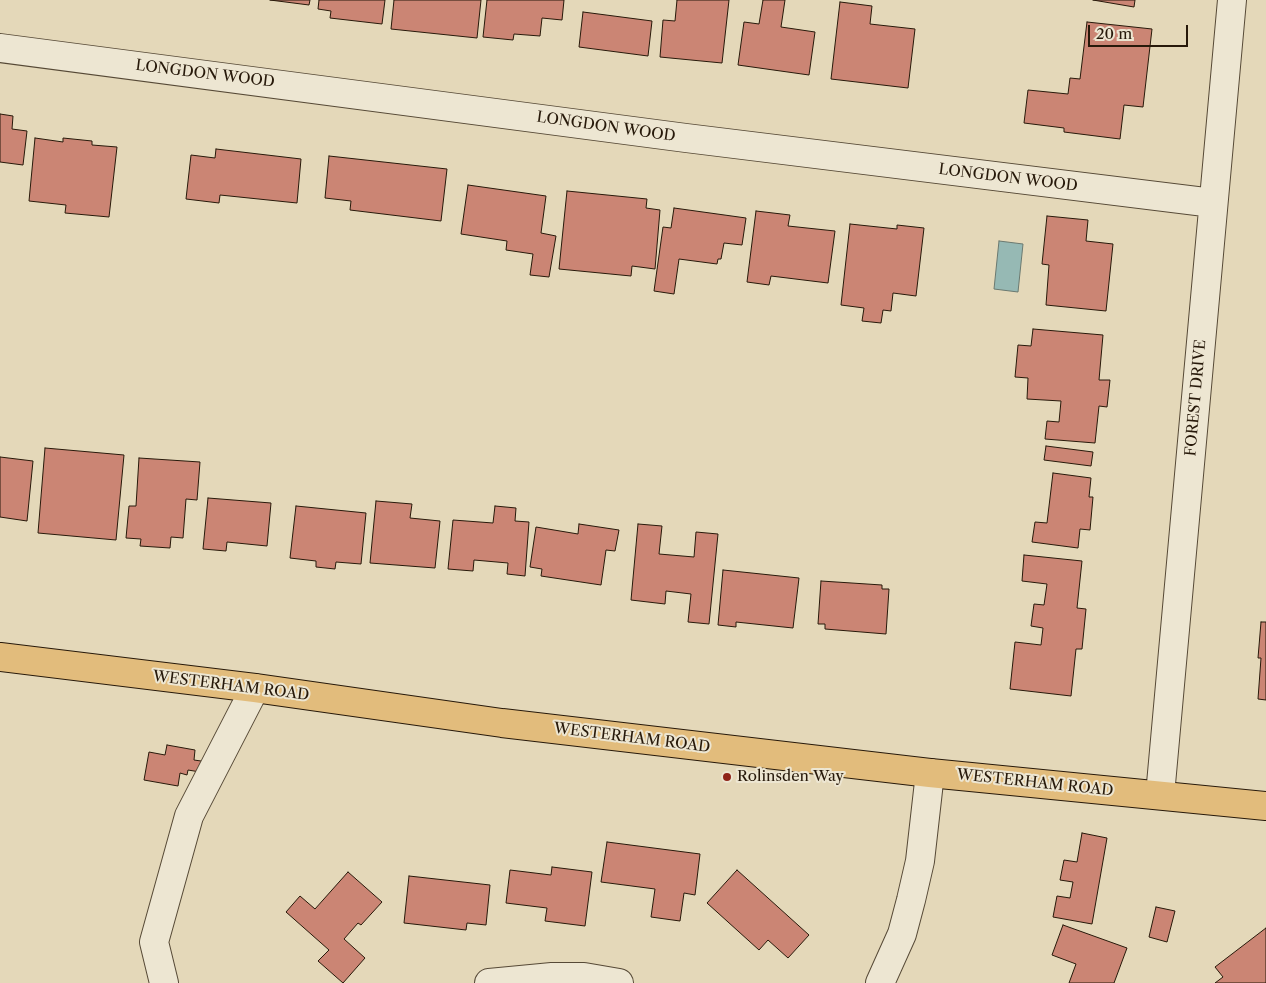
<!DOCTYPE html>
<html>
<head>
<meta charset="utf-8">
<style>
	body { margin:0 }
	#map { position:relative; width:1266px; height:983px; overflow:hidden; background:#e4d8b9; font-family:"Libre Caslon Text",serif }
	canvas { display:block }
	.scale { position:absolute; left:1088px; top:25px; width:100px; height:22px; box-sizing:border-box; border:2px solid #27190a; border-top:0; padding-left:6px; font-size:15px; line-height:18px; white-space:nowrap; color:#27190a; -webkit-text-stroke:4px #ede6d2; paint-order:stroke }
</style>
</head>
<body>
<div id="map">
<canvas width="1266" height="983"></canvas>
<div class="scale">20 m</div>
</div>
<script>
const ctx = document.querySelector('canvas').getContext('2d');
ctx.lineJoin = 'round';
function paint(path, color) { ctx.fillStyle = color; ctx.fill(path, 'evenodd'); }
const toPath = rows => new Path2D(rows.map(r => 'M' + r).join(''));
function stroke(path, color, width, dash) { ctx.strokeStyle = color; ctx.lineWidth = width; ctx.lineCap = dash ? 'butt' : 'round'; ctx.setLineDash(dash || []); ctx.stroke(path); }
function label(font, color, halo, rows, align = 'center') {
  ctx.font = font + ' "Libre Caslon Text",serif'; ctx.lineWidth = 4; ctx.setLineDash([]); ctx.textBaseline = 'middle'; ctx.strokeStyle = halo; ctx.fillStyle = color; for (const [text, x, y, turn = 0] of rows) {
    ctx.save(); ctx.translate(x, y); ctx.rotate((+turn || 0) * Math.PI / 180); ctx.textAlign = isNaN(turn) ? turn : align; if (halo) ctx.strokeText(text, 0, 0); ctx.fillText(text, 0, 0); ctx.restore();
  }
}
const water = toPath([
	[999,241,1023,244,1018,292,994,289,999,241]
]);
const building = toPath([
	[270,0,310,0,309,5,270,0],
	[319,0,385,0,382,24,330,18,331,11,318,9,319,0],
	[394,0,481,0,477,38,391,29,394,0],
	[487,0,564,0,562,20,542,18,540,36,514,34,513,40,483,37,487,0],
	[677,0,729,0,722,63,660,57,663,20,675,21,677,0],
	[763,0,785,0,781,27,815,32,809,75,738,65,744,22,759,24,763,0],
	[1093,0,1135,0,1134,7,1093,0],
	[840,2,872,6,870,24,915,29,908,88,831,79,840,2],
	[583,12,652,21,648,56,579,47,583,12],
	[1087,22,1152,29,1143,107,1124,105,1120,139,1064,132,1064,128,1024,123,1028,90,1068,94,1070,78,1080,79,1087,22],
	[0,114,13,116,12,129,27,131,23,165,0,162,0,114],
	[35,138,63,142,63,138,92,141,92,145,117,147,109,217,65,213,66,205,29,201,35,138],
	[216,149,301,159,297,203,220,195,219,203,186,199,191,155,215,158,216,149],
	[329,156,447,169,441,221,350,210,351,201,325,198,329,156],
	[468,185,546,196,541,233,556,236,549,277,530,275,533,254,506,250,507,241,461,234,468,185],
	[567,191,647,199,646,208,660,210,655,269,632,266,631,276,559,269,567,191],
	[674,208,746,218,742,245,724,243,721,259,718,259,717,264,679,259,674,294,654,291,663,227,671,228,674,208],
	[756,211,790,215,788,226,835,231,828,283,771,276,769,285,747,282,756,211],
	[1047,216,1088,220,1086,241,1113,244,1106,311,1046,305,1049,265,1042,264,1047,216],
	[850,224,897,229,897,225,924,228,916,296,893,293,891,311,883,310,881,323,862,321,864,308,841,305,850,224],
	[1033,329,1103,335,1099,380,1110,380,1107,407,1099,406,1095,443,1045,439,1047,421,1059,422,1061,401,1027,399,1028,378,1015,377,1018,345,1031,346,1033,329],
	[1046,446,1093,452,1091,466,1044,460,1046,446],
	[45,448,124,455,116,540,38,533,45,448],
	[0,457,33,461,27,521,0,517,0,457],
	[139,458,200,462,197,500,186,499,183,538,171,537,170,548,140,546,141,539,126,538,129,506,136,506,139,458],
	[1053,473,1091,478,1089,497,1093,497,1090,530,1080,529,1078,548,1032,542,1035,522,1047,523,1053,473],
	[208,498,271,503,267,546,227,542,226,551,203,549,208,498],
	[376,501,412,504,410,518,440,521,435,568,370,563,376,501],
	[296,506,366,513,361,564,336,562,335,569,316,567,316,561,290,558,296,506],
	[495,506,516,508,515,521,529,522,525,576,507,574,508,563,474,560,473,571,448,569,453,520,493,523,495,506],
	[579,524,619,530,615,551,606,550,601,585,541,576,542,569,530,567,536,527,578,534,579,524],
	[638,524,662,526,659,554,694,557,696,532,718,534,709,624,688,622,691,594,666,591,665,604,631,600,638,524],
	[1024,555,1082,561,1077,608,1086,609,1082,649,1076,649,1071,696,1010,689,1015,642,1041,645,1043,628,1031,626,1034,604,1044,605,1047,584,1022,581,1024,555],
	[723,570,799,578,793,628,736,622,736,627,718,625,723,570],
	[821,581,882,585,882,589,889,589,886,634,825,629,825,624,818,624,821,581],
	[1261,622,1266,622,1266,700,1258,699,1261,658,1258,658,1261,622],
	[167,745,195,750,194,760,208,762,206,773,188,770,187,775,180,773,178,786,144,780,149,752,165,755,167,745],
	[1082,833,1107,838,1092,924,1053,917,1057,896,1070,898,1073,882,1060,880,1064,860,1077,862,1082,833],
	[607,842,700,854,695,895,684,893,680,921,651,917,655,889,601,882,607,842],
	[552,867,592,872,585,926,545,921,547,908,506,903,510,870,551,875,552,867],
	[737,870,809,935,788,958,768,940,759,950,707,903,737,870],
	[348,872,382,902,361,925,358,923,344,939,365,958,343,983,318,961,329,950,286,912,300,896,315,909,348,872],
	[409,876,490,885,486,925,467,923,466,930,404,923,409,876],
	[1156,907,1175,911,1167,942,1149,937,1156,907],
	[1063,925,1127,948,1114,983,1069,983,1076,964,1052,955,1063,925],
	[1266,928,1266,983,1215,983,1223,977,1215,967,1266,928]
]);
const street = toPath([
	[0,48,686,138,1213,203],
	[1160,795,1232,0],
	[164,983,154,942,189,816,255,688],
	[489,983,552,977,584,977,619,983],
	[880,983,902,934,911,900,920,861,930,773]
]);
const primary = toPath([
	[0,657,255,688,502,723,930,773,1266,806]
]);
const markers = [
	[727,777,5,"#8f2418"]
];
const streetNames = [
	["LONGDON WOOD",205,74,7],
	["LONGDON WOOD",606,127,8],
	["LONGDON WOOD",1008,178,7],
	["FOREST DRIVE",1196,398,-85],
	["WESTERHAM ROAD",231,686,7],
	["WESTERHAM ROAD",632,738,7],
	["WESTERHAM ROAD",1035,783,6]
];
const poiNames = [
	["Rolinsden Way",737,777]
];
paint(water, '#96b9b4');
stroke(water, '#6a7970', 1);
paint(building, '#cb8574');
stroke(building, '#27190a', 1);
stroke(street, '#564936', 30);
stroke(primary, '#27190a', 30);
stroke(street, '#ede6d2', 28);
stroke(primary, '#e2bc7c', 28);
for (const [x, y, r, color] of markers) { const dot = new Path2D(); dot.arc(x, y, r, 0, 2 * Math.PI); ctx.fillStyle = color; ctx.fill(dot); stroke(dot, '#ede6d2', 2); }
label('15px', '#27190a', '#ede6d2', streetNames);
label('15px', '#27190a', '#ede6d2', poiNames, 'left');
</script>
</body>
</html>
